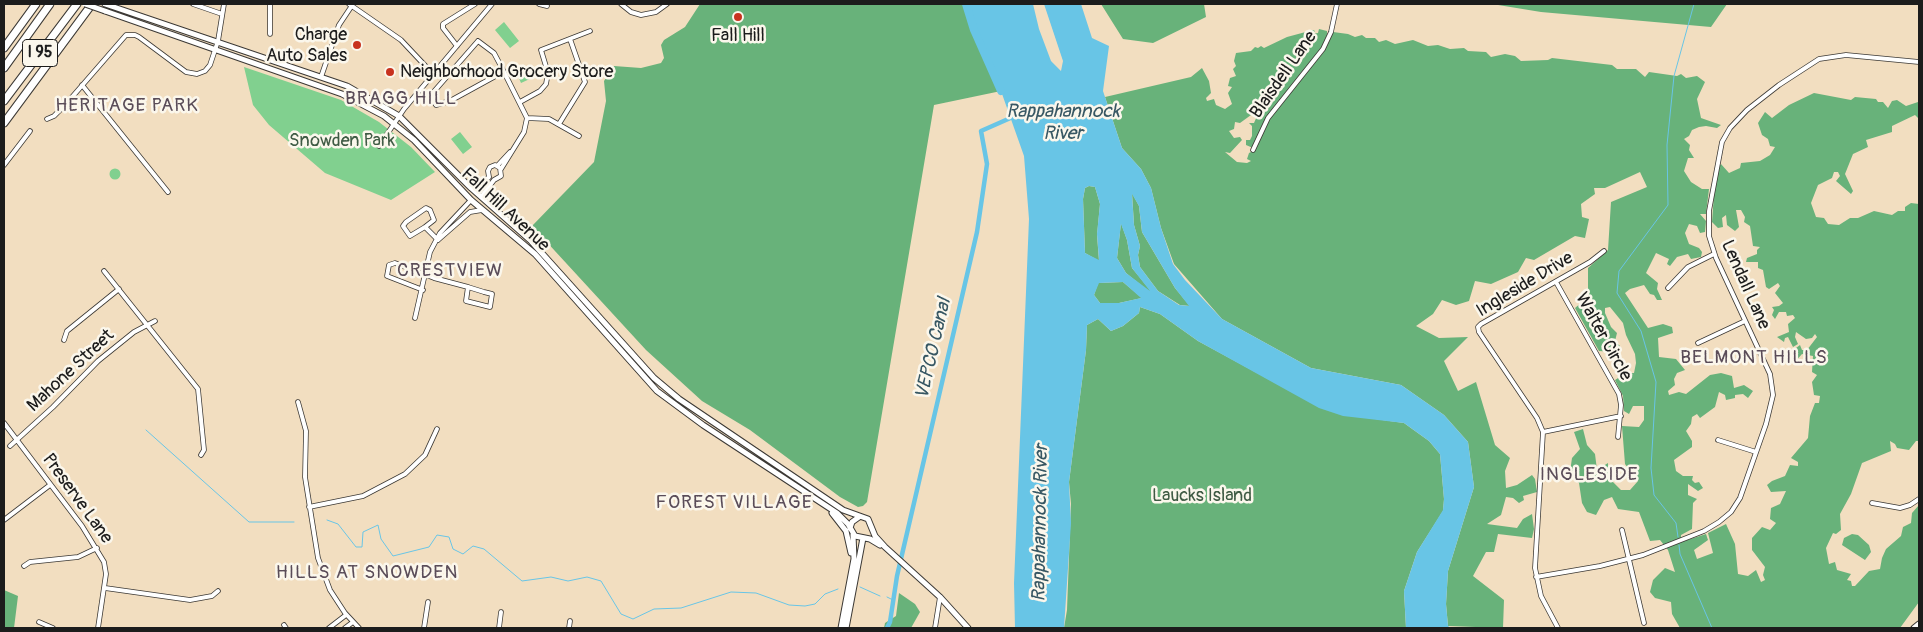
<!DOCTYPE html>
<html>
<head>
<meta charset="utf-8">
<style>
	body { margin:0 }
	#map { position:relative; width:1923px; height:632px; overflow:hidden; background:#f2dec0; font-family:Pangolin,sans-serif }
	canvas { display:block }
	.frame { position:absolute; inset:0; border:5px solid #1c1c1c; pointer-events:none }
</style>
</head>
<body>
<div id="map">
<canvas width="1923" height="632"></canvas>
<div class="frame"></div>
</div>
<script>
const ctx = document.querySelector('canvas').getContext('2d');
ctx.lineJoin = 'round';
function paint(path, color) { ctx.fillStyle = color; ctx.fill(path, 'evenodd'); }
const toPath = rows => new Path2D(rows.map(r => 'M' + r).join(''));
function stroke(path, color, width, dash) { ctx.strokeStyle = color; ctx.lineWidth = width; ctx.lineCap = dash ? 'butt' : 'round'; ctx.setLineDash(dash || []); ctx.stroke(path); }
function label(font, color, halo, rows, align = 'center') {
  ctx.font = font + ' Pangolin,sans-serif'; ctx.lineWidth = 5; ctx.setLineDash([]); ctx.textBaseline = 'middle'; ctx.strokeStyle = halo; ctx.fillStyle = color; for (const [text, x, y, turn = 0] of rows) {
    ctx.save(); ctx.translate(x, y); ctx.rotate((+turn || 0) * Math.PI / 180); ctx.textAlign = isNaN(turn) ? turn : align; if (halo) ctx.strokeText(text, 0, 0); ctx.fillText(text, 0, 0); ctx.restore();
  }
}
const green = toPath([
	[504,22,519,41,510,48,495,30],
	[244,67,341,100,379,122,411,147,435,172,391,200,325,173,269,125,253,105],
	[531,71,534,77,521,83,518,76],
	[460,132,472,147,463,154,451,139],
	'109.5 174a5.5 5.5 0 1 1 11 0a5.5 5.5 0 1 1-11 0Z'
]);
const forest = toPath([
	[700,4,966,4,974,31,1001,91,934,105,867,502,863,506,858,507,840,497,750,430,702,401,646,350,532,226,594,162,606,101,604,81,614,66,641,68,661,63,664,58,661,45,664,40,685,27],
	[1101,4,1204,4,1206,17,1153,43,1123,39],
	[1492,4,1727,4,1711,27,1541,12],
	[1319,29,1327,31,1327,41,1323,48,1268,117,1253,148,1246,145,1246,140,1250,140,1252,136,1252,126,1249,123,1254,123,1257,116,1251,115,1240,123,1235,122,1234,129,1229,131,1234,138,1240,137,1242,140,1230,153,1225,152,1237,162,1247,163,1251,161,1247,159,1249,153,1253,151,1269,118,1323,53,1333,32,1348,34,1355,37,1362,35,1366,38,1375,38,1379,42,1386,40,1395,44,1413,40,1428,46,1438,45,1450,49,1464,48,1468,51,1486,52,1491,57,1505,54,1515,56,1521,61,1548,60,1552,58,1612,65,1617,69,1636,69,1645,77,1649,72,1677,76,1681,74,1686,78,1697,76,1705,82,1697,99,1701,118,1721,125,1717,128,1706,126,1699,127,1692,130,1689,136,1684,139,1690,145,1689,150,1694,158,1688,158,1684,171,1691,182,1702,189,1709,189,1706,214,1700,214,1706,221,1705,232,1700,233,1697,226,1689,224,1685,233,1689,244,1699,248,1702,252,1701,257,1691,259,1688,254,1677,257,1670,266,1667,264,1669,259,1656,253,1646,273,1658,283,1657,289,1662,300,1657,300,1654,295,1650,294,1644,285,1630,289,1625,293,1648,328,1663,324,1672,327,1673,333,1658,338,1659,357,1676,359,1685,370,1677,373,1674,379,1675,385,1668,391,1669,395,1679,392,1686,394,1710,375,1721,373,1732,376,1734,388,1744,385,1753,391,1748,398,1743,394,1735,395,1735,398,1726,400,1725,395,1719,392,1715,407,1700,418,1697,414,1692,417,1691,424,1686,431,1692,441,1692,447,1674,460,1676,471,1683,476,1693,476,1692,480,1695,483,1699,482,1703,488,1698,491,1688,484,1688,495,1697,499,1693,503,1692,529,1681,535,1681,542,1706,534,1708,540,1694,550,1697,559,1713,553,1708,533,1726,524,1735,544,1738,574,1748,576,1756,570,1761,582,1765,580,1763,575,1765,567,1752,550,1752,538,1762,527,1770,530,1776,523,1770,519,1771,508,1780,504,1786,491,1771,492,1767,485,1772,481,1785,476,1790,465,1798,466,1798,462,1791,458,1808,438,1810,416,1815,403,1819,403,1820,396,1814,395,1812,382,1817,375,1812,372,1813,356,1802,354,1794,363,1788,361,1795,354,1796,348,1800,345,1802,350,1807,350,1817,337,1815,334,1812,338,1806,339,1796,332,1795,337,1798,344,1793,347,1788,337,1785,338,1784,342,1777,337,1789,332,1788,324,1795,318,1793,315,1787,316,1786,312,1779,312,1775,319,1772,315,1774,310,1772,307,1779,306,1783,303,1775,293,1780,286,1778,283,1769,289,1766,287,1763,270,1758,268,1758,262,1746,262,1747,258,1757,254,1757,250,1760,247,1753,246,1750,226,1744,222,1745,217,1741,210,1736,210,1739,227,1735,231,1727,225,1726,215,1722,218,1723,227,1718,228,1712,222,1715,180,1719,167,1721,164,1729,173,1740,168,1741,163,1760,161,1770,155,1775,147,1770,146,1768,139,1762,135,1758,123,1765,112,1772,118,1789,105,1814,93,1851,100,1855,97,1876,99,1878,102,1883,102,1888,108,1892,101,1897,100,1906,106,1918,102,1919,119,1915,115,1892,126,1892,132,1866,140,1868,147,1853,154,1845,174,1853,191,1851,194,1836,181,1840,176,1838,172,1834,172,1832,178,1818,185,1811,203,1816,217,1824,218,1828,224,1839,225,1850,218,1858,218,1874,211,1892,215,1898,211,1905,211,1905,207,1911,203,1919,204,1919,441,1916,441,1909,450,1897,448,1895,444,1890,441,1891,451,1862,463,1851,494,1840,514,1841,530,1836,534,1833,533,1826,548,1829,564,1835,562,1837,570,1851,574,1847,580,1851,581,1852,586,1855,586,1869,571,1880,569,1882,558,1886,549,1901,536,1903,527,1911,523,1912,513,1919,505,1919,602,1900,628,1680,628,1672,614,1671,602,1655,598,1650,592,1653,580,1665,568,1675,572,1668,550,1660,540,1650,541,1639,512,1618,509,1612,497,1604,500,1596,515,1587,512,1582,503,1579,483,1570,472,1572,458,1580,449,1574,432,1583,429,1587,445,1595,454,1597,470,1608,463,1608,477,1621,490,1630,490,1638,481,1625,464,1622,426,1639,427,1644,420,1644,406,1633,406,1629,414,1624,411,1623,396,1615,380,1626,373,1634,373,1636,363,1635,354,1626,335,1623,323,1610,307,1605,308,1605,313,1611,327,1617,333,1615,341,1620,346,1614,352,1599,351,1575,308,1588,297,1588,268,1608,250,1611,202,1647,187,1640,172,1605,188,1594,188,1595,194,1581,204,1582,217,1589,219,1585,238,1575,236,1534,260,1526,258,1518,272,1491,284,1475,281,1469,301,1456,305,1442,300,1433,314,1416,326,1439,338,1468,337,1444,361,1458,391,1476,382,1495,445,1510,458,1505,471,1506,488,1517,485,1532,475,1535,479,1537,492,1523,496,1524,500,1519,503,1513,498,1506,497,1501,515,1487,524,1517,528,1523,519,1532,514,1534,529,1532,538,1498,534,1494,552,1486,552,1473,576,1504,600,1503,628,1448,626,1446,604,1448,571,1474,487,1468,442,1444,415,1401,385,1311,368,1222,319,1174,264,1161,228,1151,188,1141,169,1122,148,1105,97,1191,77,1202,68,1209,81,1211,93,1206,98,1207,101,1214,99,1216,105,1225,109,1232,104,1228,93,1232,87,1228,86,1230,78,1236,76,1233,69,1236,66,1234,61,1236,53,1251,51,1255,47,1258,48,1261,46,1264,48,1287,37,1313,30,1315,31,1312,34,1318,33],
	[1089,186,1095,187,1100,204,1097,235,1099,261,1085,253,1083,199,1085,188],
	[1132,193,1139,206,1142,232,1175,288,1190,306,1180,305,1158,291,1140,267,1138,255,1140,246,1134,225],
	[1121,223,1127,240,1132,268,1151,291,1148,291,1126,273,1117,258],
	[1123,282,1142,298,1119,303,1100,303,1094,295,1098,283],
	[1140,307,1160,314,1198,341,1296,394,1368,418,1404,423,1429,441,1440,454,1444,499,1443,511,1417,552,1404,591,1406,628,1064,628,1067,610,1071,504,1069,482,1086,350,1087,325,1098,319,1111,331,1123,326,1139,313],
	[1852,534,1858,535,1869,545,1871,552,1865,560,1842,545,1844,538],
	[4,590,18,596,14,628,4,628],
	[899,593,915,604,920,612,911,628,884,628,885,623,896,616]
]);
const water = toPath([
	[966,4,1033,4,1039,29,1051,61,1061,71,1063,61,1044,4,1081,4,1092,38,1109,46,1103,91,1122,148,1141,169,1151,188,1161,228,1173,264,1185,280,1222,319,1311,368,1401,385,1444,415,1468,442,1474,487,1448,571,1446,604,1448,626,1451,628,1406,628,1404,591,1417,552,1443,510,1444,499,1440,454,1429,441,1404,423,1343,416,1319,408,1198,341,1160,314,1140,307,1139,313,1123,326,1111,331,1098,319,1087,325,1086,350,1069,482,1071,523,1064,628,1015,628,1014,583,1029,219,1024,156,1001,91,974,31],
	[1089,186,1095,187,1100,204,1097,234,1099,260,1085,253,1083,199,1085,188],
	[1132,194,1139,206,1142,232,1175,288,1189,306,1179,305,1158,291,1140,267,1138,255,1140,246,1134,225],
	[1121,224,1127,240,1132,268,1150,291,1126,273,1117,258],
	[1123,282,1141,298,1119,303,1100,303,1094,295,1099,283]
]);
const stream = toPath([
	[146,430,249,522,294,522],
	[327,520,338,524,356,547,362,547,363,532,378,525,381,539,393,556,429,547,437,535,449,537,453,549,463,554,473,546,484,549,522,581,551,577,568,581,587,577,601,581,621,614,633,619,654,609,681,608,731,592,756,593,789,605,805,606,815,604,825,594,838,589],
	[1678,537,1676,523,1654,495,1651,468,1656,382,1641,331,1617,293,1619,271,1668,205,1667,145,1674,76,1694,4],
	[1679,545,1680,554,1712,628],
	[860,587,880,596],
	[887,597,893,600]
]);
const canal = toPath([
	[887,628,890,622,897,576,977,232,987,164,981,131,1015,116]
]);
const river = toPath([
	[966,4,974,30,1001,91]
]);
const street = toPath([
	[193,4,222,14],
	[349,4,401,40,433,74],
	[539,4,547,6],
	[621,4,631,12,641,15,656,12,667,4],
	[270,34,270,4],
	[478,41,494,53,502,68,501,73,450,101,436,105,430,96,478,41],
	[457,46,443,28,443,24,475,4],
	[321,77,339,25,353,4],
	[82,85,168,192],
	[520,102,540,91,546,84,548,73,541,50,590,31],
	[527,118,549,119,579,136],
	[47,119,54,116,66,104,126,35,135,35,139,37,186,72,197,74,205,71,210,65,218,41,224,4],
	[559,124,585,82,570,39],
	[379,146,404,109,492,4],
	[1253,150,1268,118,1323,49,1331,32,1337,4],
	[4,165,30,131],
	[497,166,510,152],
	[501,169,524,132,527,118,503,70],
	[471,188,481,185,489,177],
	[481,197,494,180,501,176,500,168,495,165,490,167,488,171,489,177],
	[425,227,434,220,430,210,426,208,406,222,403,226,410,236,425,227,438,240],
	[438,240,470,212,482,210],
	[104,271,198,389,204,450,201,455],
	[1556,282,1619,394,1621,405,1618,437],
	[1668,288,1688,267,1714,254],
	[423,290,387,276,389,265,395,263,434,278,468,287,484,292,492,294,490,307,466,301,468,287],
	[415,318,430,252,440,233,471,200],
	[64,340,67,331,119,289],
	[1698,343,1745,321],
	[298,402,306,431,305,477,318,558,330,590,345,613,359,628],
	[4,423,82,526,104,562,106,574,98,628],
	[1543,432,1621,416],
	[1718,440,1756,452],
	[10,446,53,407,98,361,134,332,155,321],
	[1872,503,1900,508,1910,505,1919,499],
	[309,507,363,496,405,474,425,455,437,429],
	[4,520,50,485],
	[1622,530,1644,623],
	[24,566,30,562,78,557,97,548],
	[1536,577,1600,566,1643,555,1704,531,1719,522,1731,512,1740,498,1766,424,1773,395,1770,374,1716,258,1709,236,1709,211,1722,142,1730,128,1747,110,1779,85,1819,59,1846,55,1919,62],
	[105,588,190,600,212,596,218,591],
	[39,622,53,628],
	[284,625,286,628],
	[329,628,346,615],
	[345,628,353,622],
	[424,628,428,602],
	[499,628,501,612],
	[569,628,570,621],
	[935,628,940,597],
	[1558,628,1541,596,1535,568,1543,432,1537,418,1479,332,1478,327,1481,324,1590,262,1604,251]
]);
const secondary = toPath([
	[105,4,347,86,399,116,471,188,531,241,654,378,679,399,843,510,868,519,875,536,885,547,940,597,968,628],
	[105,11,342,94,384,116,414,140,471,200,535,254,657,391,703,425,837,513,848,524,855,536,870,539,880,545],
	[832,513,846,531,851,553],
	[850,528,852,522,859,517],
	[841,628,854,559,853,535],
	[846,628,863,538],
	[1914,628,1919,624]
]);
const highway = toPath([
	[4,48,36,4],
	[4,68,50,4],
	[4,101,77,4],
	[4,123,92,4]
]);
const secondaryBridge = toPath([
	[85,4,105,11]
]);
const markers = [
	[738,17,5,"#c8321e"],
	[357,45,5,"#c8321e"],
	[390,72,5,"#c8321e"]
];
const shields = [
	[40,53,35]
];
const shieldNames = [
	["I 95",40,53]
];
const poiNames = [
	["Charge",347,35],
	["Auto Sales",347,56],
	["Fall Hill",738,36,"center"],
	["Neighborhood Grocery Store",400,72,"left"]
];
const streetNames = [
	["Blaisdell Lane",1284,75,-55],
	["Fall Hill Avenue",505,210,43],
	["Ingleside Drive",1525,285,-31],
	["Lendall Lane",1745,285,66],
	["Walter Circle",1603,337,61],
	["Mahone Street",71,371,-43],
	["Preserve Lane",77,499,54]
];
const parkNames = [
	["Snowden Park",342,141],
	["Laucks Island",1202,496]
];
const neighbourhoodNames = [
	["BRAGG HILL",401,99],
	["HERITAGE PARK",127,106],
	["CRESTVIEW",450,271],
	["BELMONT HILLS",1754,358],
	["INGLESIDE",1589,475],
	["FOREST VILLAGE",734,503],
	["HILLS AT SNOWDEN",367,573]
];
const waterNames = [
	["Rappahannock",1063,112],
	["River",1063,134],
	["VEPCO Canal",934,349,-77],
	["Rappahannock River",1041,523,-89]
];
paint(green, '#81d08f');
paint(forest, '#68b27a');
paint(water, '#68c5e6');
stroke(stream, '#68c5e6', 1);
stroke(canal, '#68c5e6', 4.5);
stroke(river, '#68c5e6', 8);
stroke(street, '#3c3935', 5.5);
stroke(secondary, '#3c3935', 7);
stroke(highway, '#3c3935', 9);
stroke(street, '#fff', 4);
stroke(secondary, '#fff', 5);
stroke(highway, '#fff', 7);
stroke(secondaryBridge, '#3c3935', 7, []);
stroke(secondaryBridge, '#fff', 5);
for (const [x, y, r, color] of markers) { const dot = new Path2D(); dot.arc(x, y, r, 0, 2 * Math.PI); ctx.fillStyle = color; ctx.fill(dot); stroke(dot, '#fbf7ec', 2); }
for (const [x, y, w] of shields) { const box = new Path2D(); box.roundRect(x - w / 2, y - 13.5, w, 27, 4); ctx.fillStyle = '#fbf7ec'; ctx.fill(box); stroke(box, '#1c1c1c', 1); }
label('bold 16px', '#1c1c1c', null, shieldNames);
label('18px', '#1c1c1c', '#fbf7ec', poiNames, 'right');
label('18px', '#1c1c1c', '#fbf7ec', streetNames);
label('18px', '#3f5b44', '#fbf7ec', parkNames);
ctx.letterSpacing = '1px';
label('19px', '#5a4c58', '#fbf7ec', neighbourhoodNames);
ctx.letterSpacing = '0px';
label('italic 19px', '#375763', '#fbf7ec', waterNames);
</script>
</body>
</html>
